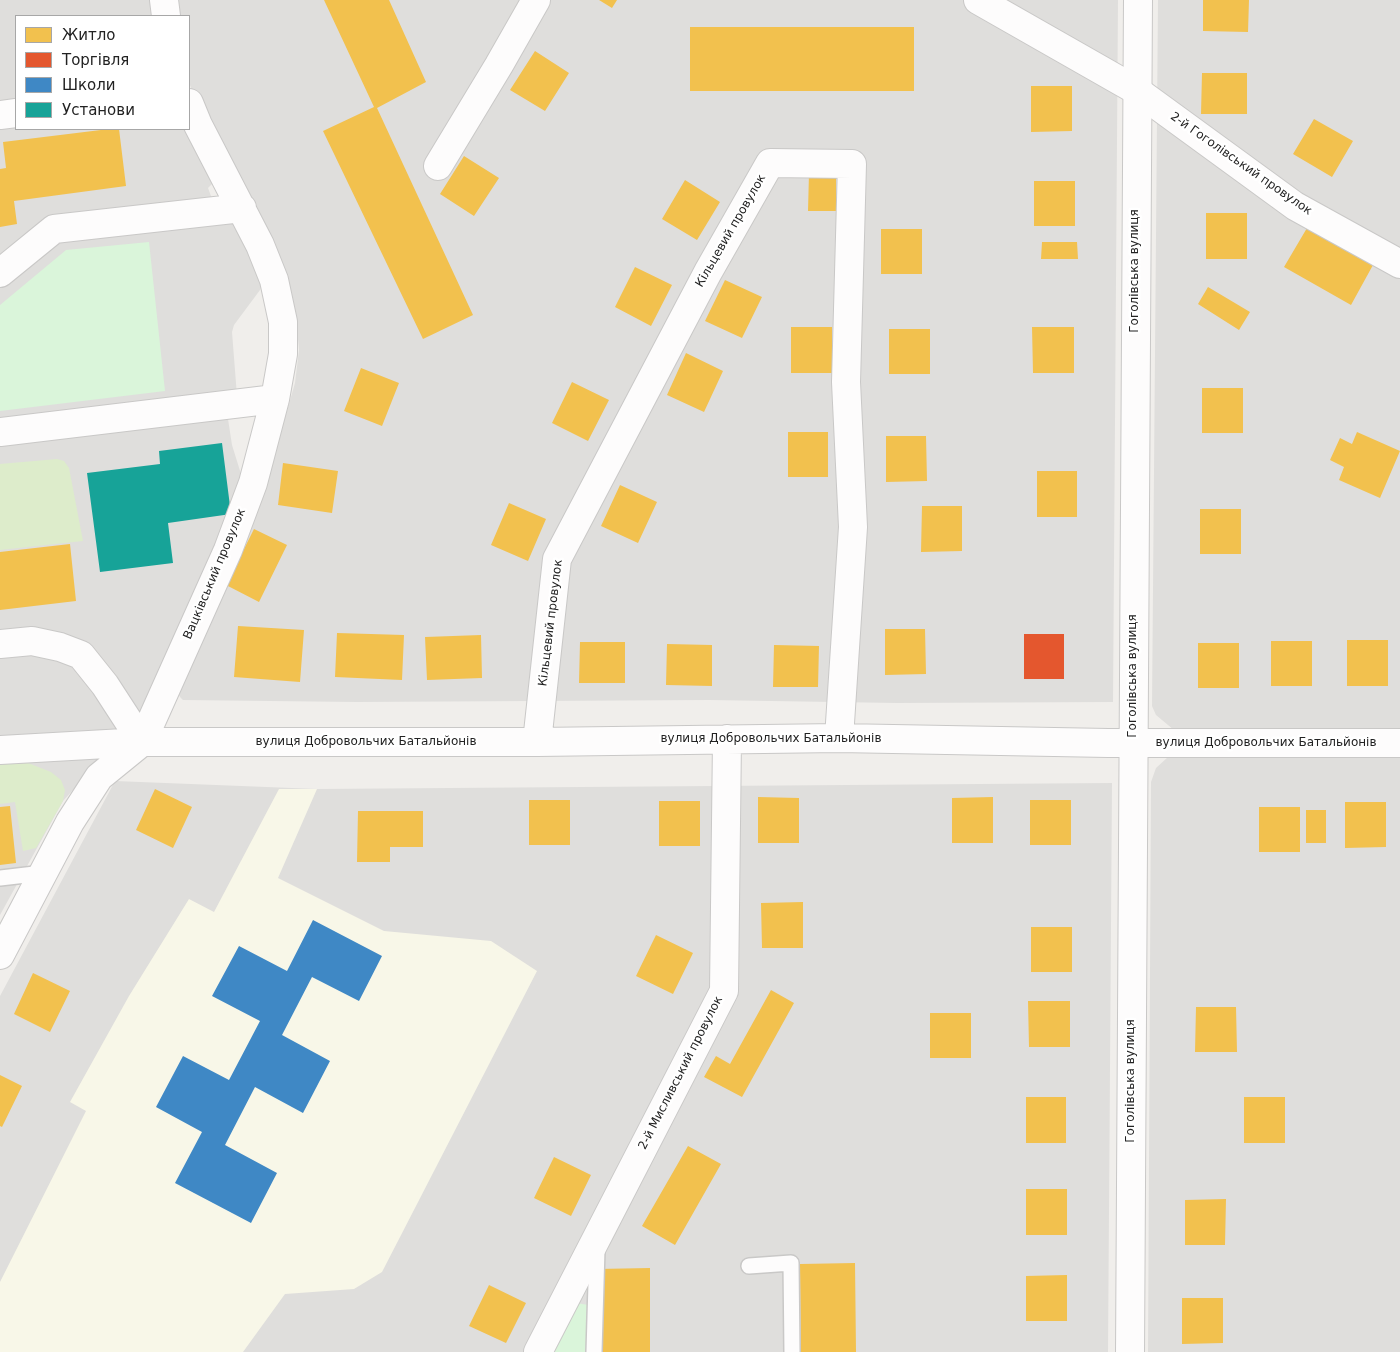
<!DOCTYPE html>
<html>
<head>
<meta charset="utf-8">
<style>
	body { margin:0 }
	#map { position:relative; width:1400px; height:1352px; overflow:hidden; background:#f0eeeb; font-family:"DejaVu Sans",sans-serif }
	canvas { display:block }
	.legend { position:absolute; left:15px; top:15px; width:175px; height:115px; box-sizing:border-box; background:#fff; border:1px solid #a7a7a7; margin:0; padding:6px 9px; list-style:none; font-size:15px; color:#222 }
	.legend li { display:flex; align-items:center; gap:10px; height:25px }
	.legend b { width:25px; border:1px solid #a7a7a7 }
</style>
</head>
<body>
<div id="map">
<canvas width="1400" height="1352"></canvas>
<ul class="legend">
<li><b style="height:14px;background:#f2c14e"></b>Житло</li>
<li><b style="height:14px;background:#e4572e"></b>Торгівля</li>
<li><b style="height:14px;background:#3f88c5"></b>Школи</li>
<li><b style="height:14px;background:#17a398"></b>Установи</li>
</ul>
</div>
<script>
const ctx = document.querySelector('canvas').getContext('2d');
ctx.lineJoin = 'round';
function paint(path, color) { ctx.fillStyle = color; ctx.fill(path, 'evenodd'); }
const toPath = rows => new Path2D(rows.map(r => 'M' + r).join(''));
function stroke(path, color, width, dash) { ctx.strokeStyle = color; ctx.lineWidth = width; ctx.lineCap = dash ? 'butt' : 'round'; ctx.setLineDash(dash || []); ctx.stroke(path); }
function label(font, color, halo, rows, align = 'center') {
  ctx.font = font + ' "DejaVu Sans",sans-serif'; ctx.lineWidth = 5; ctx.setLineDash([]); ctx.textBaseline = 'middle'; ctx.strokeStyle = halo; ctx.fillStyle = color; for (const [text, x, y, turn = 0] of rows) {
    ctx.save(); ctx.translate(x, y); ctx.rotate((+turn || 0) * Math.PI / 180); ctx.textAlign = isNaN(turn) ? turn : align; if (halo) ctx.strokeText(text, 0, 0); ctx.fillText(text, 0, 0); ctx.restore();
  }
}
const residential = toPath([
	[0,0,156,0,159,16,16,16,16,129,189,129,214,178,212,184,208,188,218,215,232,217,264,276,260,290,234,325,232,332,237,396,233,415,228,419,232,445,241,474,240,492,145,710,63,801,0,915],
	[171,0,1118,0,1113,702,897,703,709,700,357,702,183,700,180,697,178,693,240,550,287,411,295,383,299,350,296,317,200,115,189,82,189,16,174,16],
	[1158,0,1400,0,1400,732,1174,730,1156,715,1152,706],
	[1188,755,1239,757,1400,758,1400,1352,1148,1352,1151,782,1156,768,1168,757],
	[115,781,317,789,1112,783,1108,1352,0,1352,0,996]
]);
const education = toPath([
	[279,789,317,789,278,878,384,931,491,941,537,971,382,1272,354,1289,285,1294,243,1352,0,1352,0,1282,86,1111,70,1102,129,996,189,899,214,912]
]);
const grass = toPath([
	[57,459,64,461,69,468,83,541,0,550,0,464],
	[28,763,51,772,61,780,65,790,63,801,36,848,23,851,15,802,0,804,0,764]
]);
const park = toPath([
	[149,242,165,391,0,411,0,305,66,250],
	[575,1303,589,1305,586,1352,550,1352]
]);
const homes = toPath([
	[324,0,389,0,426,82,377,108,473,315,423,339,323,131,374,107],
	[599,0,617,0,612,8],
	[1203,0,1249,0,1248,32,1203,31],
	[690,27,914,27,914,91,690,91],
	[535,51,569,73,545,111,510,90],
	[1202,73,1247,73,1247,114,1201,114],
	[1031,86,1072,86,1072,131,1031,132],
	[1314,119,1353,141,1332,177,1293,154],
	[109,129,119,129,126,186,14,201,17,224,0,227,0,169,6,168,3,142],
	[464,156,499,178,474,216,440,194],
	[809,173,836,173,836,211,808,211],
	[685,180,720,202,697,240,662,219],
	[1034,181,1075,181,1075,226,1034,226],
	[1206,213,1247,213,1247,259,1206,259],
	[1307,228,1373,265,1351,305,1284,267],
	[881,229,922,229,922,274,881,274],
	[1042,242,1077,242,1078,259,1041,259],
	[635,267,672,285,651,326,615,307],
	[725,280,762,297,742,338,705,321],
	[1208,287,1250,312,1239,330,1198,304],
	[791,327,832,327,832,373,791,373],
	[1032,327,1074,327,1074,373,1033,373],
	[889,329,930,329,930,374,889,374],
	[686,353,723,371,704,412,667,395],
	[361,368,399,383,382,426,344,411],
	[572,382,609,400,588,441,552,423],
	[1202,388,1243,388,1243,433,1202,433],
	[788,432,828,432,828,477,788,477],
	[1357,432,1400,451,1380,498,1339,480,1344,467,1330,460,1340,438,1352,444],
	[886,436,926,436,927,481,886,482],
	[283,463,338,471,332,513,278,505],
	[1037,471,1077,471,1077,517,1037,517],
	[620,485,657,502,638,543,601,526],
	[509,503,546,519,528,561,491,545],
	[922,506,962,506,962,551,921,552],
	[1200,509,1241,509,1241,554,1200,554],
	[254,529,287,545,259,602,226,585],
	[70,544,76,601,0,610,0,552],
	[238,626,304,630,300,682,234,677],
	[885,629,925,629,926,674,885,675],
	[337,633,404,635,402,680,335,677],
	[481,635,482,678,427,680,425,637],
	[1347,640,1388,640,1388,686,1347,686],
	[1271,641,1312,641,1312,686,1271,686],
	[580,642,625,642,625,683,579,683],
	[1198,643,1239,643,1239,688,1198,688],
	[667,644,712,645,712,686,666,685],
	[774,645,819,646,818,687,773,687],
	[155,789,192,807,173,848,136,830],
	[758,797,799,798,799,843,758,843],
	[993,797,993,843,952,843,952,798],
	[529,800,570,800,570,845,529,845],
	[1030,800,1071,800,1071,845,1030,845],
	[659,801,700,801,700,846,659,846],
	[1345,802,1386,802,1386,847,1345,848],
	[10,806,16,863,0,865,0,807],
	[1259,807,1300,807,1300,852,1259,852],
	[1306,810,1326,810,1326,843,1306,843],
	[358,811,423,811,423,847,390,847,390,862,357,862],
	[803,902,803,948,762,948,761,903],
	[1031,927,1072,927,1072,972,1031,972],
	[656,935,693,953,673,994,636,976],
	[33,973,70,991,50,1032,14,1014],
	[771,990,794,1003,742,1097,704,1077,716,1056,730,1064],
	[1028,1001,1070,1001,1070,1047,1029,1047],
	[1196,1007,1236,1007,1237,1052,1195,1052],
	[930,1013,971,1013,971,1058,930,1058],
	[0,1075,22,1086,2,1127,0,1126],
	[1026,1097,1066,1097,1066,1143,1026,1143],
	[1244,1097,1285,1097,1285,1143,1244,1143],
	[688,1146,721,1164,675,1245,642,1226],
	[554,1157,591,1175,571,1216,534,1198],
	[1026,1189,1067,1189,1067,1235,1026,1235],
	[1226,1199,1225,1245,1185,1245,1185,1200],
	[855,1263,856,1352,801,1352,800,1264],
	[650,1268,650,1352,597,1352,597,1269],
	[1067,1275,1067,1321,1026,1321,1026,1276],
	[489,1285,526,1303,506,1343,469,1326],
	[1182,1298,1223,1298,1223,1343,1182,1344]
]);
const shops = toPath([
	[1024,634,1064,634,1064,679,1024,679]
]);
const schools = toPath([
	[313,920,382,956,359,1001,312,977,282,1035,330,1061,303,1113,255,1087,225,1145,277,1173,251,1223,175,1183,202,1132,156,1107,183,1056,229,1080,260,1021,212,996,239,946,287,971]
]);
const public = toPath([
	[222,443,231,514,168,523,173,563,100,572,87,473,160,464,159,451]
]);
const service = toPath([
	[0,878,43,873],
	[749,1266,791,1263,792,1352],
	[594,1352,597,1249]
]);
const minor = toPath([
	[164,0,166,16],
	[978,0,1136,90,1295,206,1400,264],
	[0,115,16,113],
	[438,166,499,65,536,0],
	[0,273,54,229,242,208],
	[0,432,275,399],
	[0,644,32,641,60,647,81,655,105,685,142,742],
	[537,742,557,559,708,272,770,163,852,164,846,382,853,527,839,738],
	[0,750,142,742,537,742,839,738,1108,743,1400,743],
	[0,955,70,822,99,777,142,742,228,550,253,483,275,399,283,354,283,322,274,280,260,245,198,125,189,103],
	[538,1352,724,991,727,739]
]);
const tertiary = toPath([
	[1130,1352,1138,0]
]);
const streetNames = [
	["2-й Гоголівський провулок",1241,164,35],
	["Кільцевий провулок",731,231,-60],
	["Гоголівська вулиця",1135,271,-90],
	["Вацківський провулок",215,574,-67],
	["Кільцевий провулок",551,623,-83],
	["Гоголівська вулиця",1133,676,-90],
	["вулиця Добровольчих Батальйонів",771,739],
	["вулиця Добровольчих Батальйонів",366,742],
	["вулиця Добровольчих Батальйонів",1266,743],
	["2-й Мисливський провулок",681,1073,-63],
	["Гоголівська вулиця",1131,1081,-90]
];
paint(residential, '#dfdedc');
paint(education, '#f8f7e8');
paint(grass, '#ddeccb');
paint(park, '#daf5da');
paint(homes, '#f2c14e');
paint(shops, '#e4572e');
paint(schools, '#3f88c5');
paint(public, '#17a398');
stroke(service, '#c9c8c7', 18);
stroke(minor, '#c9c8c7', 30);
stroke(tertiary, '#c9c8c7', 30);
stroke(service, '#fdfcfc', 15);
stroke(minor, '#fdfcfc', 28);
stroke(tertiary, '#fdfcfc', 28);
label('12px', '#222', '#fff', streetNames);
</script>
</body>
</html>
